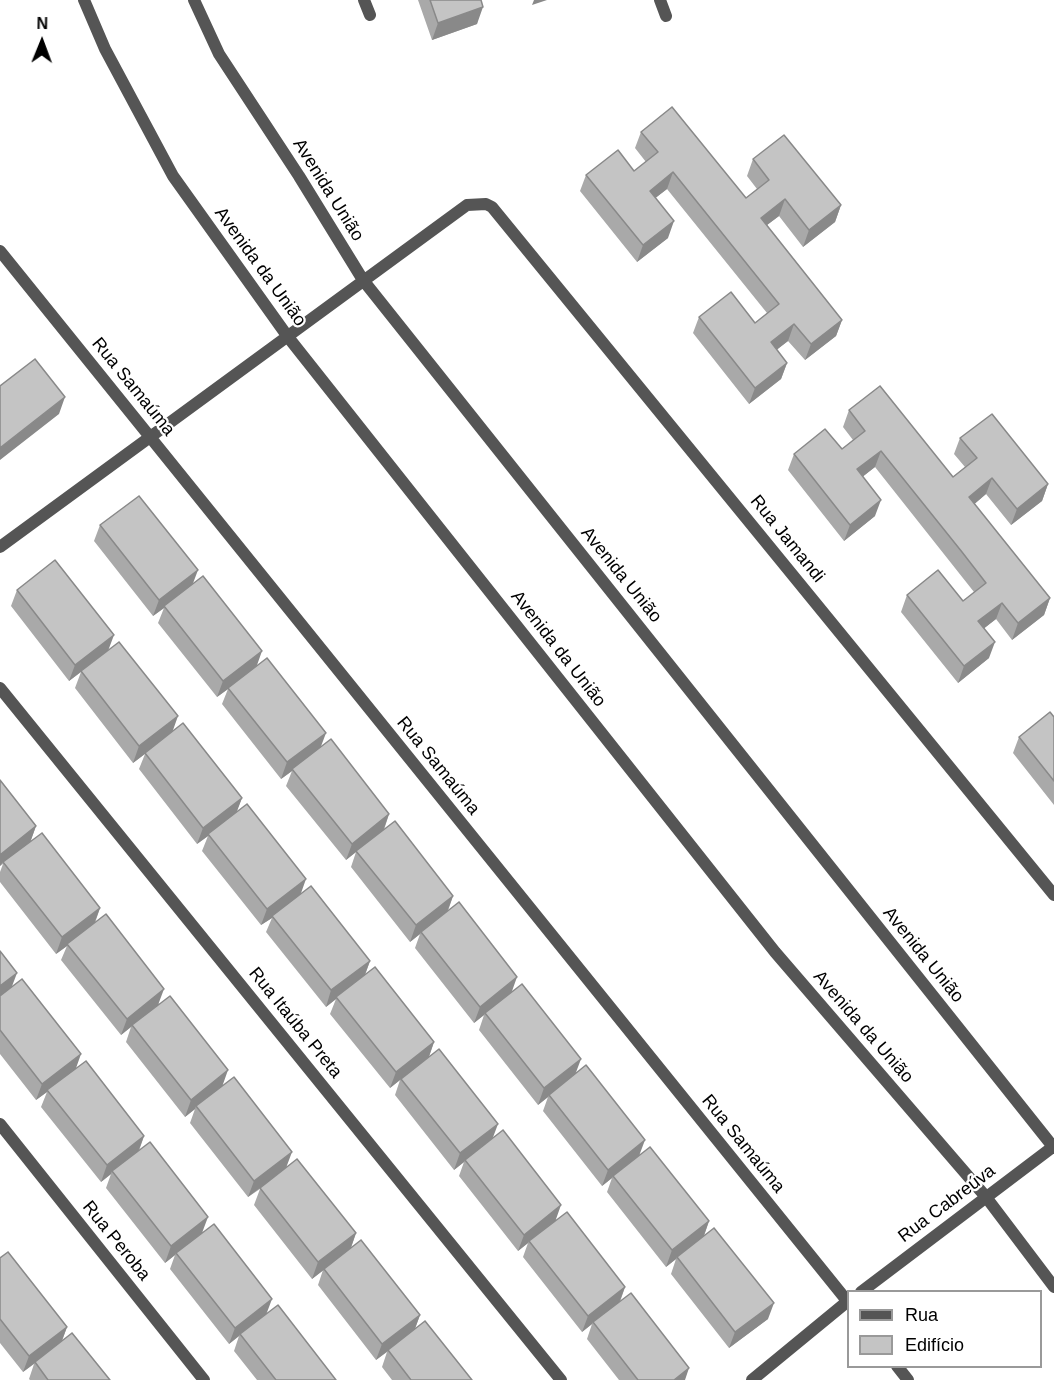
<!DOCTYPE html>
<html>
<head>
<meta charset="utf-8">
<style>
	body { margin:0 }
	#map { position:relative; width:1054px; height:1380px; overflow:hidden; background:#fff; font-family:Arial,sans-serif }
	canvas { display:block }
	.legend { position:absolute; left:847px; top:1290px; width:195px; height:78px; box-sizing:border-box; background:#fff; border:2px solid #999; margin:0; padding:8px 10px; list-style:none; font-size:18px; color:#000 }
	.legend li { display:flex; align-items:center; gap:12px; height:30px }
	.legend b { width:30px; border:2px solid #999 }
	.north { position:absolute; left:12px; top:12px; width:60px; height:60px; -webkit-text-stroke:4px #fff; paint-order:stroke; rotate:1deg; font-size:16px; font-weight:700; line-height:24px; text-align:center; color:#000 }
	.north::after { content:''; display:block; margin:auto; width:21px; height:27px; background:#000; clip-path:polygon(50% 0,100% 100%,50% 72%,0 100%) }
</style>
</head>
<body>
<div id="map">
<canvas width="1054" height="1380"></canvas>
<ul class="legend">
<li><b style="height:8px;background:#555"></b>Rua</li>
<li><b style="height:16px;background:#c4c4c4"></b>Edifício</li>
</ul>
<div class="north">N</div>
</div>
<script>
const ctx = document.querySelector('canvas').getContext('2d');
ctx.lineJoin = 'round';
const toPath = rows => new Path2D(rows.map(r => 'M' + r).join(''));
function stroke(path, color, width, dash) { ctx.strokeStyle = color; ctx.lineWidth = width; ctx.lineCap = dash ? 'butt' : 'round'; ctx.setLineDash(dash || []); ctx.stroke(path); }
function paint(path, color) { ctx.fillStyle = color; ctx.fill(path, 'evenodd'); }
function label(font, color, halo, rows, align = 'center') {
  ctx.font = font + ' Arial,sans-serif'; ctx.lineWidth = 4.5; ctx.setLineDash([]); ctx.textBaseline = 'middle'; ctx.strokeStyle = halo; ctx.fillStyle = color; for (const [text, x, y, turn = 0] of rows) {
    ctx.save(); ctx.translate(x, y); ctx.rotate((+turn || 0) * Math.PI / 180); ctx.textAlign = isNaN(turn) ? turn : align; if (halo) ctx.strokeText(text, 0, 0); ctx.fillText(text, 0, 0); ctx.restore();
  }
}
const street = toPath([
	[84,0,105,49,173,176,288,337,775,952,986,1197,1054,1287],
	[194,0,219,54,299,176,363,280,1054,1148],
	[364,0,370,15],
	[660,0,666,16],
	[0,251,848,1302],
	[0,547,467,205,486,204,492,207,1054,895],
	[0,688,561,1380],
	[0,1124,204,1380],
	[861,1292,1054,1146],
	[897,1366,908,1380],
	[752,1380,848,1301]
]);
const wall = toPath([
	[418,0,481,0,477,24,432,40],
	[641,132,746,198,757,189,747,176,753,159,841,205,835,222,803,247,779,216,767,225,842,320,836,336,805,360,788,341,776,350,787,363,781,379,749,404,693,333,699,317,755,323,767,313,667,189,655,198,668,238,637,262,580,191,586,175,634,171,646,162,635,148],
	[849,410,953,477,965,467,954,454,960,438,1048,484,1042,501,1011,525,986,494,974,504,1050,598,1044,615,1012,640,996,619,984,628,989,658,958,683,901,612,907,595,963,601,974,592,875,467,863,476,875,516,844,541,788,470,794,454,842,449,853,440,843,427],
	[100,525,192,584,320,747,389,814,384,830,453,896,448,911,640,1155,709,1221,704,1236,768,1319,729,1348,671,1274,676,1259,666,1267,607,1192,612,1178,602,1186,543,1111,548,1097,538,1105,479,1030,484,1015,474,1023,415,948,420,934,410,942,351,867,356,852,346,860,286,786,292,771,281,779,222,704,228,689,217,697,158,623,164,608,153,616,94,541],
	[17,590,108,650,172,731,242,798,236,812,300,894,370,961,365,975,434,1042,429,1057,556,1220,625,1287,620,1302,685,1380,619,1380,587,1339,592,1324,582,1332,523,1257,528,1243,518,1251,459,1176,464,1162,454,1170,395,1095,400,1080,390,1088,330,1014,336,999,326,1007,266,932,272,918,261,925,202,851,208,836,197,844,139,769,145,754,133,763,75,688,81,672,69,681,11,606],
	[1054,717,1054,805,1013,753,1019,737],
	[0,780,36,826,30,842,100,908,95,923,159,1004,287,1167,356,1233,351,1248,420,1315,415,1329,472,1380,392,1380,382,1367,387,1352,376,1360,318,1285,323,1270,312,1279,254,1205,260,1189,248,1197,190,1123,195,1109,185,1117,126,1042,131,1027,121,1035,61,960,67,946,56,954,0,882,0,872,3,864,0,866],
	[0,951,11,987,75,1069,144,1136,139,1151,267,1314,336,1380,257,1380,234,1351,239,1336,229,1344,170,1269,175,1255,165,1263,106,1188,111,1174,101,1182,41,1107,47,1092,36,1100,0,1054],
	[0,1258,67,1327,62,1341,110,1380,30,1380,29,1379,34,1364,23,1372,0,1343]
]);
const shadedWall = toPath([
	[534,0,547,0,532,5],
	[483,7,477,24,432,40,438,23],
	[673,172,667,189,644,207,650,191],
	[785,199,779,216,755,234,761,218],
	[841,205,835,222,803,247,809,230],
	[674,221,668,238,637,262,643,245],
	[842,320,836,336,805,360,811,344],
	[794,324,788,341,765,359,771,342],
	[787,363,781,379,749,404,755,388],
	[65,397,59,414,0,460,0,448],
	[881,451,875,467,851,486,857,469],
	[992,478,986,494,963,514,969,497],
	[1048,484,1042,501,1011,525,1017,509],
	[881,500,875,516,844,541,850,525],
	[198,570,192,586,164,606,164,608,153,616,159,600],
	[1050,598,1044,615,1012,640,1018,623],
	[1002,603,996,619,972,638,978,621],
	[114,635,108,651,69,681,75,665],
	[995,642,989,658,958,683,964,666],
	[262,651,256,668,228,688,228,689,217,697,223,681],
	[178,716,172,733,133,763,139,746],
	[326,733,320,749,292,769,292,771,281,779,287,762],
	[242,798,236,814,208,834,208,836,197,844,203,828],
	[389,814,383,831,356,851,356,852,346,860,352,844],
	[36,826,30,843,3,862,0,866,0,855],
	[306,879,300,896,272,916,272,918,261,925,267,909],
	[453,896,447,912,421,932,420,934,410,942,416,925],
	[100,908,94,924,67,944,67,946,56,954,62,937],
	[370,961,364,977,336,997,336,999,326,1007,331,990],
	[17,973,11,989,0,997,0,986],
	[517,977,511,994,485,1013,484,1015,474,1023,480,1007],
	[164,989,158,1005,121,1035,127,1019],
	[434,1042,428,1059,401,1079,400,1080,390,1088,396,1072],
	[81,1054,75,1071,47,1090,47,1092,36,1100,42,1084],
	[581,1059,575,1075,549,1095,548,1097,538,1105,544,1088],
	[228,1070,222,1087,196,1106,195,1109,185,1117,191,1100],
	[498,1124,492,1140,465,1160,464,1162,454,1170,460,1153],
	[144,1136,138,1152,112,1171,111,1174,101,1182,107,1165],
	[645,1140,639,1156,613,1176,612,1178,602,1186,608,1170],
	[292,1152,286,1168,248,1197,254,1181],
	[561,1205,555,1222,529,1241,528,1243,518,1251,524,1235],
	[208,1217,202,1233,176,1253,175,1255,165,1263,171,1246],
	[709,1221,703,1238,677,1257,676,1259,666,1267,672,1250],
	[356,1233,350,1250,312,1279,318,1262],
	[625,1287,619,1303,593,1322,592,1324,582,1332,588,1316],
	[272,1299,266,1315,240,1334,239,1336,229,1344,235,1328],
	[774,1303,768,1319,729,1348,735,1332],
	[420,1315,414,1331,376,1360,382,1344],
	[67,1327,61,1343,23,1372,29,1356],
	[689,1368,685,1380,674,1380]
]);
const building = toPath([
	[430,0,481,0,483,7,438,23,430,0],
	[672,107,746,198,769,180,753,159,784,135,841,205,809,230,785,199,761,218,842,320,811,344,794,324,771,342,787,363,755,388,699,317,731,292,755,323,779,304,673,172,650,191,674,221,643,245,586,175,618,150,634,171,658,152,641,132,672,107],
	[35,359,65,397,0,448,0,386,35,359],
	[880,386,953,477,977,458,960,438,992,414,1048,484,1017,509,992,478,969,497,1050,598,1018,623,1002,603,978,621,995,642,964,666,907,595,938,570,963,601,986,583,962,552,881,451,857,469,881,500,850,525,794,454,825,429,842,449,865,431,849,410,880,386],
	[139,496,198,570,159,600,100,525,139,496],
	[55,560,114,635,75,665,17,590,55,560],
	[203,576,262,651,223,681,164,606,203,576],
	[119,642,178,716,139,746,81,671,119,642],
	[267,658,326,733,287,762,228,688,267,658],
	[1050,712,1054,717,1054,781,1019,737,1050,712],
	[183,723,242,798,203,828,145,753,183,723],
	[331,739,389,814,352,844,292,769,331,739],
	[0,780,36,826,0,855,0,780],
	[247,804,306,879,267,909,208,834,247,804],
	[395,821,453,896,416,925,356,851,395,821],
	[42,833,100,908,62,937,3,862,42,833],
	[311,886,370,961,331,990,272,916,311,886],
	[459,902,517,977,480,1007,421,932,459,902],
	[106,914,164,989,127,1019,67,944,106,914],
	[0,951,17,973,0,986,0,951],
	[375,967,434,1042,396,1072,336,997,375,967],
	[22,979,81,1054,42,1084,0,1030,0,996,22,979],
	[522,984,581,1059,544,1088,485,1013,522,984],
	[170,996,228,1070,191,1100,132,1025,170,996],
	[439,1049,498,1124,460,1153,401,1079,439,1049],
	[86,1061,144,1136,107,1165,47,1090,86,1061],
	[586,1065,645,1140,608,1170,549,1095,586,1065],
	[234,1077,292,1152,254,1181,196,1106,234,1077],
	[503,1130,561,1205,524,1235,465,1160,503,1130],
	[150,1142,208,1217,171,1246,112,1171,150,1142],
	[650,1147,709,1221,672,1250,613,1176,650,1147],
	[297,1159,356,1233,318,1262,260,1188,297,1159],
	[567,1212,625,1287,588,1316,529,1241,567,1212],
	[214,1224,272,1299,235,1328,176,1253,214,1224],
	[714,1228,774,1303,735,1332,677,1257,714,1228],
	[361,1240,420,1315,382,1344,324,1269,361,1240],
	[8,1252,67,1327,29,1356,0,1319,0,1258,8,1252],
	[631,1293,689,1368,674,1380,638,1380,593,1322,631,1293],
	[278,1305,336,1380,276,1380,240,1334,278,1305],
	[425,1321,472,1380,411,1380,388,1350,425,1321],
	[72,1333,110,1380,48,1380,35,1362,72,1333]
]);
const streetNames = [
	["Avenida União",328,190,58],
	["Avenida da União",260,267,54],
	["Rua Samaúma",133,387,51],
	["Rua Jamandi",787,539,51],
	["Avenida União",621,575,51],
	["Avenida da União",558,649,52],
	["Rua Samaúma",438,766,51],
	["Avenida União",923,955,51],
	["Rua Itaúba Preta",295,1023,51],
	["Avenida da União",863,1027,49],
	["Rua Samaúma",743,1144,51],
	["Rua Cabreúva",947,1204,-37],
	["Rua Peroba",116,1241,51]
];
stroke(street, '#555', 12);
paint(wall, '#a9a9a9');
paint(shadedWall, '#898989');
paint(building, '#c4c4c4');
stroke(building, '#898989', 1.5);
label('18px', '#000', '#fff', streetNames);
</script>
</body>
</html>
